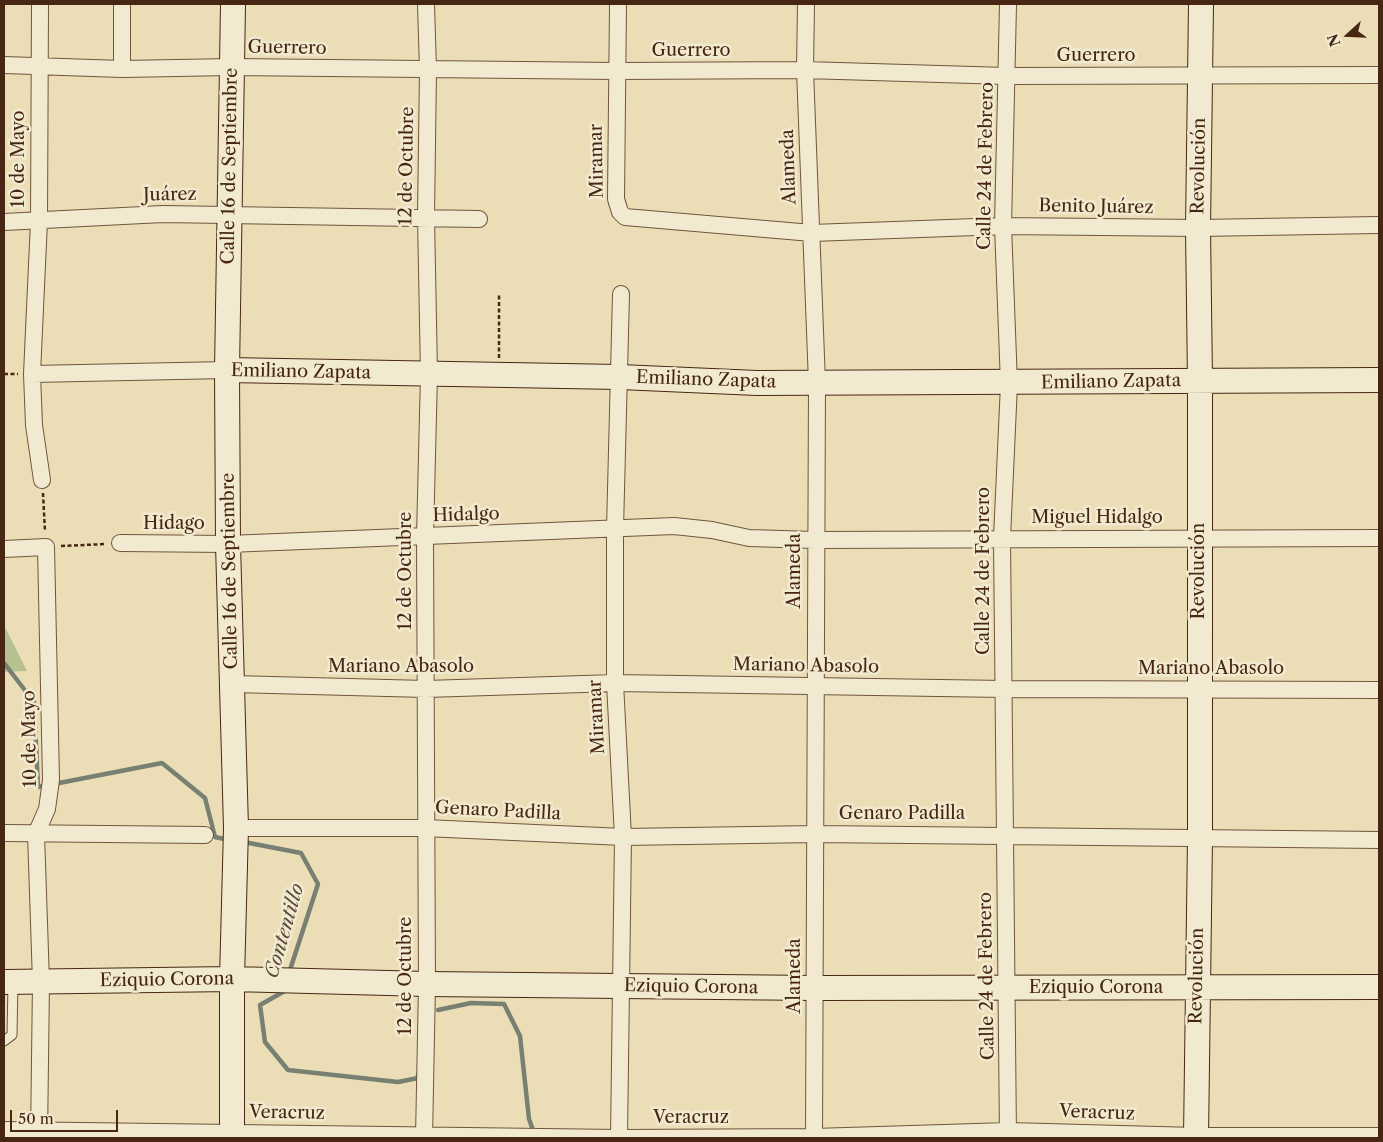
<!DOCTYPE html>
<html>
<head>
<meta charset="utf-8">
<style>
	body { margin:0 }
	#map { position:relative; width:1383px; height:1142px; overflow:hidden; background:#ebdeb6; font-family:"Libre Caslon Text",serif }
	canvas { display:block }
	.frame { position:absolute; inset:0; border:5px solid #472713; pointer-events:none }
	.north { position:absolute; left:1323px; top:10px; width:50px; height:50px; -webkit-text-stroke:4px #f2ead0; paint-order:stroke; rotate:250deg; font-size:14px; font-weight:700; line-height:20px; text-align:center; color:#472713 }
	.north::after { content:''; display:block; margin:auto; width:18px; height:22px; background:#472713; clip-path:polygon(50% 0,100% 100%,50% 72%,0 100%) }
	.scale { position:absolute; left:10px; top:1110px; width:108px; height:22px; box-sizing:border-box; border:2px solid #472713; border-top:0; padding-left:6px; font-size:15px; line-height:18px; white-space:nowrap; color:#472713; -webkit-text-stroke:4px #f2ead0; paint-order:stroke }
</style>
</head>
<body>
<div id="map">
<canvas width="1383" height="1142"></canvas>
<div class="frame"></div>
<div class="north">N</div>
<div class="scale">50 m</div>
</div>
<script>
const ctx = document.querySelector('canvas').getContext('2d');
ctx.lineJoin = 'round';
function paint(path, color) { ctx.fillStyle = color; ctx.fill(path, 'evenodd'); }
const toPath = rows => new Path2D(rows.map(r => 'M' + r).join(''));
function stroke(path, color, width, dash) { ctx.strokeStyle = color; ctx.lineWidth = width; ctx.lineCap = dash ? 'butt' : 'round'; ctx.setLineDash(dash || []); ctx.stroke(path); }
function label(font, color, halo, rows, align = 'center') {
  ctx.font = font + ' "Libre Caslon Text",serif'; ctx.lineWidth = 5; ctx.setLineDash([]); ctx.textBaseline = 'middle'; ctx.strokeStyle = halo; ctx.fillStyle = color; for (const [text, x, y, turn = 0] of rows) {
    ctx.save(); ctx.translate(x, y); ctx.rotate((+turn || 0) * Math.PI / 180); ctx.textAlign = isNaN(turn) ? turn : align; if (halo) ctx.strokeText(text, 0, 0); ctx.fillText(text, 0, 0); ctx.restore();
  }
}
const green = toPath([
	[4,625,27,671,4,672]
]);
const stream = toPath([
	[4,663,34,702,38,787,47,785],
	[54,784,162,763,205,798,215,837,229,840],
	[244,842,301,853,318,884,289,973],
	[284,987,283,992,260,1005,265,1042,288,1070,398,1082,418,1078,418,1075],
	[438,1010,471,1003,504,1004,520,1036,529,1119,534,1133]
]);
const path = toPath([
	[499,358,499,294],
	[4,374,18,374],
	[43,493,45,532],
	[61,546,106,544]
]);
const lane = toPath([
	[4,1041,12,1035,13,983]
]);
const street = toPath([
	[40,4,39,221,32,374,34,425,42,480],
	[122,4,122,69],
	[618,4,616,199,620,212,625,217,812,233,1003,226,1198,228,1379,225],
	[806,4,805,70,817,383,814,1138],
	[1008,4,1003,226,1009,384,1002,538,1008,1138],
	[4,65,122,69,232,67,617,71,805,70,1007,76,1379,75],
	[4,222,163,214,479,219],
	[32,374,227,370],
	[120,543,228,544,674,526,712,530,749,538,815,540,1379,538],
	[4,549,46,547,51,780,47,809,36,834,41,982,39,1138],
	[233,684,426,689,615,683,1004,689,1379,690],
	[236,828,425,828,623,837,816,834,1379,840],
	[4,833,205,835],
	[4,1130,619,1138,814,1137,1008,1131,1196,1136,1379,1136],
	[424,1138,427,984,425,537,429,374,426,217,428,70,426,4],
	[619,1138,623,837,615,683,615,529,621,294]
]);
const secondary = toPath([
	[227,370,620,377,757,383,1379,380],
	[4,982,232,979,427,984,815,988,1379,987],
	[232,1138,232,979,236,828,228,544,227,370,233,4],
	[1196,1138,1200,838,1200,381,1198,228,1201,4]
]);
const streetNames = [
	["Guerrero",287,48,1],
	["Guerrero",691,51],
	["Guerrero",1096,56],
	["10 de Mayo",19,159,-90],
	["Miramar",597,161,-91],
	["Calle 16 de Septiembre",230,166,-89],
	["12 de Octubre",407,166,-89],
	["Calle 24 de Febrero",986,166,-89],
	["Revolución",1199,166,-89],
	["Alameda",789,167,-92],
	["Juárez",170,195,-1],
	["Benito Juárez",1096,207,1],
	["Emiliano Zapata",301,372,1],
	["Emiliano Zapata",706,380,2],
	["Emiliano Zapata",1111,382,-1],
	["Hidalgo",466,515,-2],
	["Miguel Hidalgo",1097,518],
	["Hidago",174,524],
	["Calle 16 de Septiembre",230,571,-91],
	["12 de Octubre",406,571,-90],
	["Alameda",795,571,-90],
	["Calle 24 de Febrero",984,571,-90],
	["Revolución",1199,571,-90],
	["Mariano Abasolo",806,666,1],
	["Mariano Abasolo",401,667],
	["Mariano Abasolo",1211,669],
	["Miramar",597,717,-93],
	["10 de Mayo",30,739,-91],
	["Genaro Padilla",498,811,3],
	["Genaro Padilla",902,814],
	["12 de Octubre",406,976,-90],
	["Alameda",795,976,-90],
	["Calle 24 de Febrero",987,976,-91],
	["Revolución",1197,976,-89],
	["Eziquio Corona",167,980,-1],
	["Eziquio Corona",691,987,1],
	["Eziquio Corona",1096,988],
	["Veracruz",287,1113,1],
	["Veracruz",1097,1113,2],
	["Veracruz",691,1118]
];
const waterNames = [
	["Contentillo",285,931,-74]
];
paint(green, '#b5c290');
stroke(stream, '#788072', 4.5);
stroke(lane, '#70553c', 11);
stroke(street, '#70553c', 18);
stroke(secondary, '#472713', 26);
stroke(path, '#472713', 2.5, [4, 2.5]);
stroke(lane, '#f2ead0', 9);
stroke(street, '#f2ead0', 16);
stroke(secondary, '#f2ead0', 24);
label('18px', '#472713', '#f2ead0', streetNames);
label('italic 19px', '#5b4c3a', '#f2ead0', waterNames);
</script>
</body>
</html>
